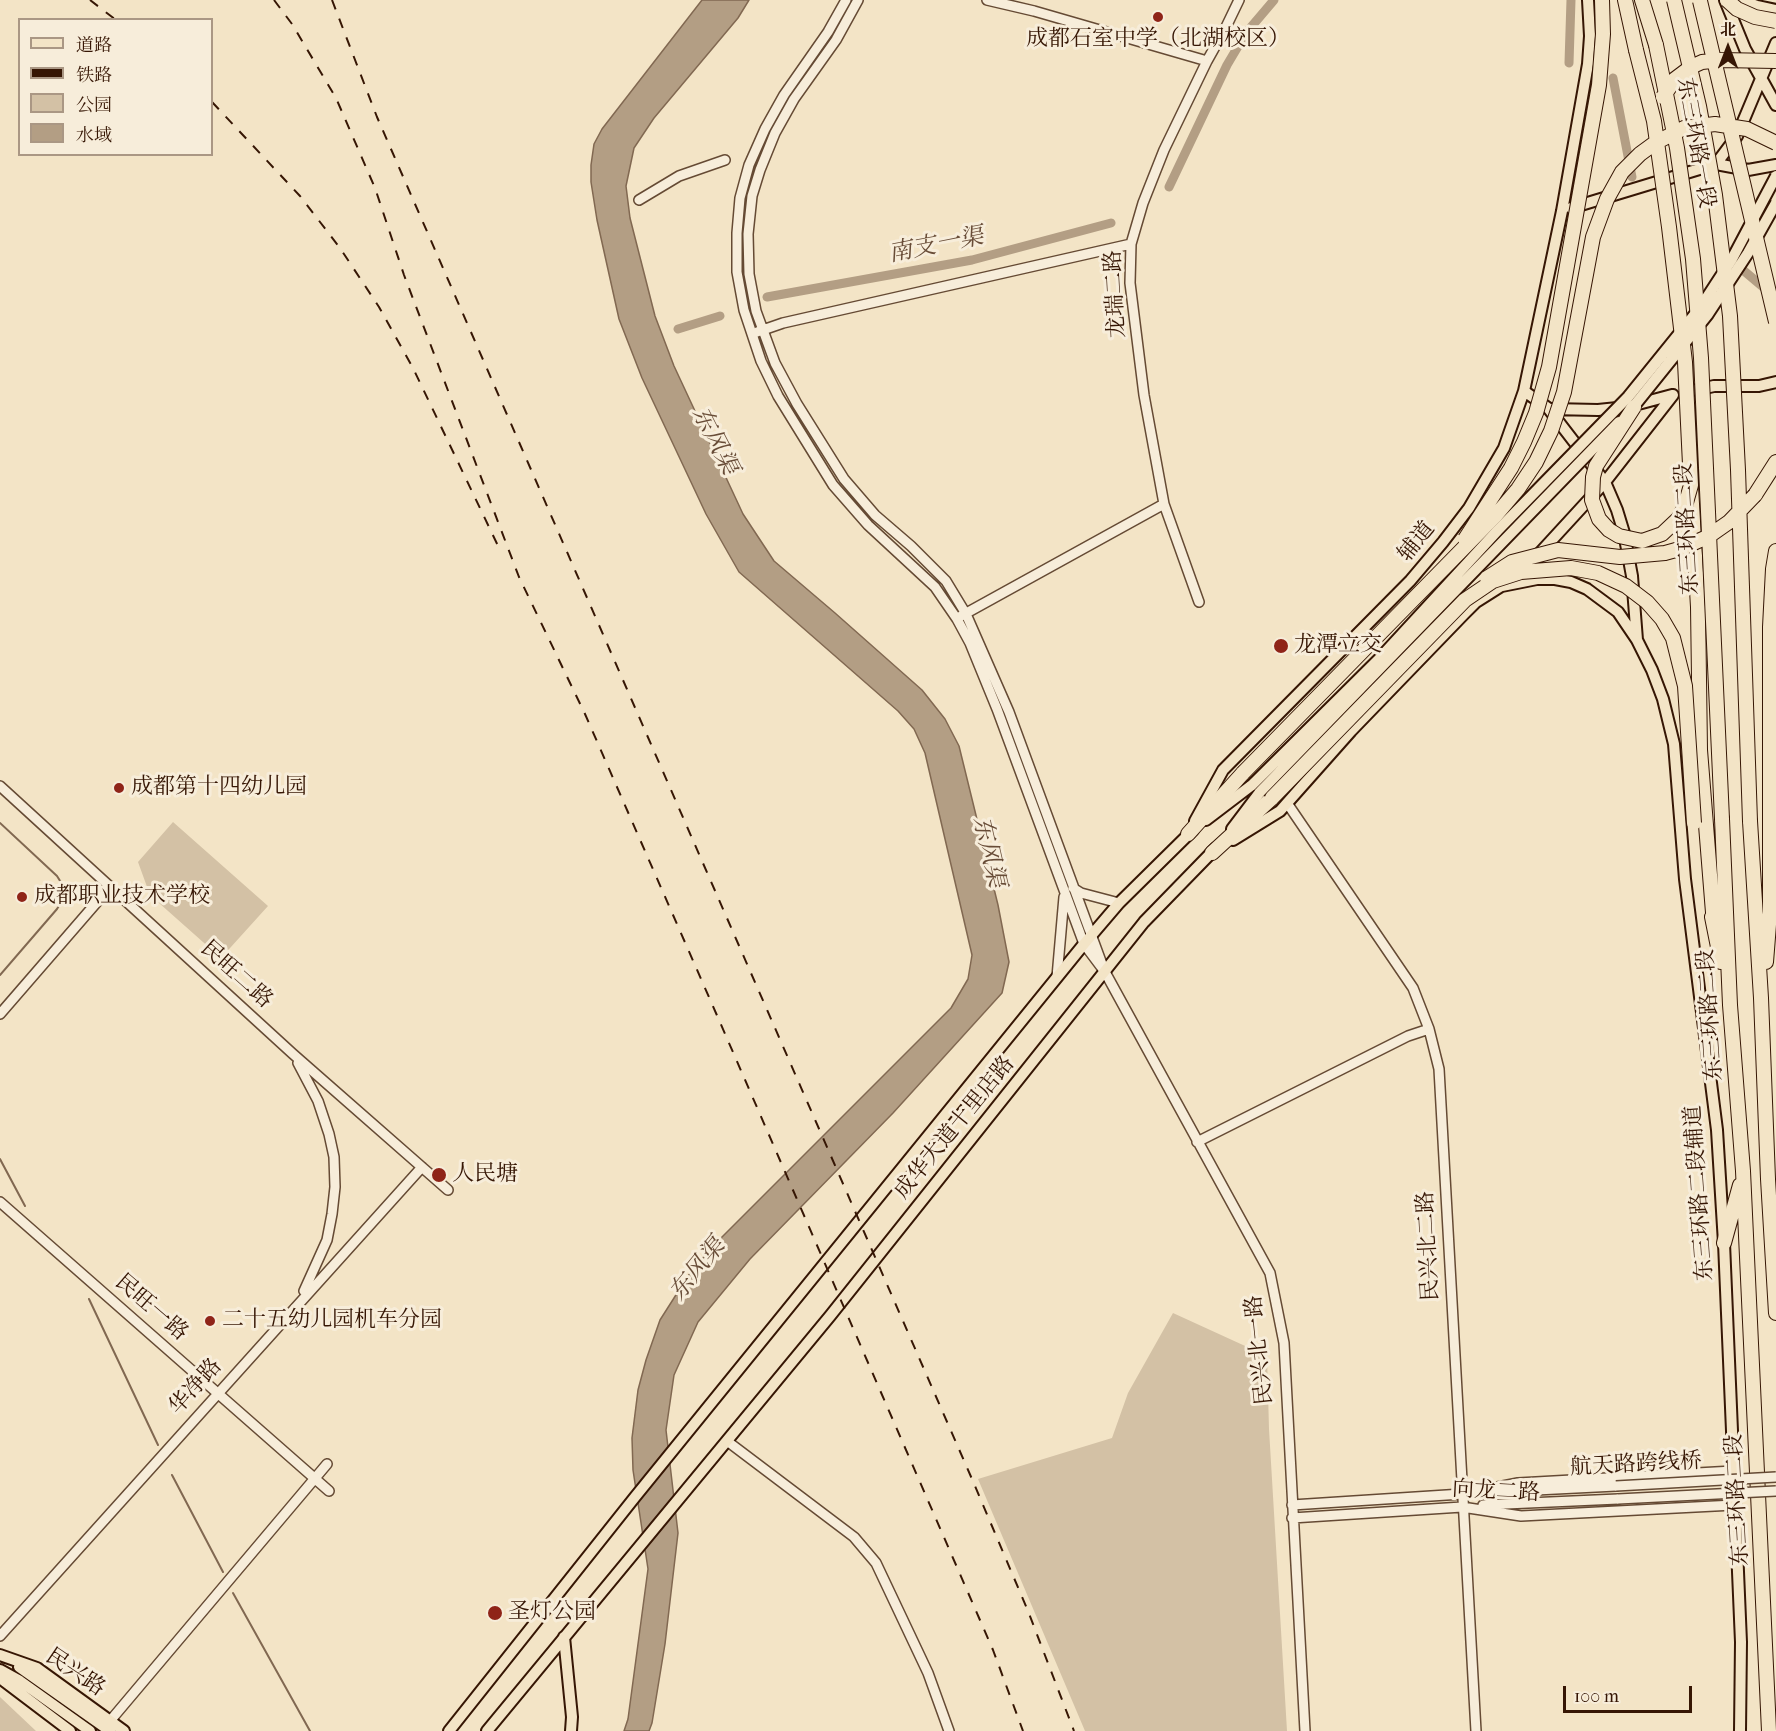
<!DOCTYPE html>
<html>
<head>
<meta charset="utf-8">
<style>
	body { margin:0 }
	#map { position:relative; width:1776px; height:1731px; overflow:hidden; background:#f3e4c6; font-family:"IM FELL French Canon","Noto Serif SC",serif }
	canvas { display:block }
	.legend { position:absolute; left:18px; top:18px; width:195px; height:138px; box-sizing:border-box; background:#f7edda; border:2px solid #aa9784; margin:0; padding:8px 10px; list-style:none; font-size:18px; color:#361604 }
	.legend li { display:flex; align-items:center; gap:12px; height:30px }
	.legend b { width:30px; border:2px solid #aa9784 }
	.north { position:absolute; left:1698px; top:18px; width:60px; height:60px; -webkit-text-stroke:4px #f7edda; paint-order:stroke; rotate:0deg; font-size:16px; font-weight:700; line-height:24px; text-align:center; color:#361604 }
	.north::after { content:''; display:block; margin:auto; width:21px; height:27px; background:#361604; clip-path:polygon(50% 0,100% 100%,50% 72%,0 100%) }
	.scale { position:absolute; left:1563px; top:1686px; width:129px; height:27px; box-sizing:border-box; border:3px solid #361604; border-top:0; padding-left:8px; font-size:18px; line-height:21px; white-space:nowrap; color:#361604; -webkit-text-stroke:4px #f7edda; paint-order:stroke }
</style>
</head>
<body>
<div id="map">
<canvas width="1776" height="1731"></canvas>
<ul class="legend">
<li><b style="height:8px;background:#f3e4c6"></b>道路</li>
<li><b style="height:8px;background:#361604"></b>铁路</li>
<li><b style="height:16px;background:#d3c1a5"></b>公园</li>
<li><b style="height:16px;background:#b39e84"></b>水域</li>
</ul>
<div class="north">北</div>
<div class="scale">100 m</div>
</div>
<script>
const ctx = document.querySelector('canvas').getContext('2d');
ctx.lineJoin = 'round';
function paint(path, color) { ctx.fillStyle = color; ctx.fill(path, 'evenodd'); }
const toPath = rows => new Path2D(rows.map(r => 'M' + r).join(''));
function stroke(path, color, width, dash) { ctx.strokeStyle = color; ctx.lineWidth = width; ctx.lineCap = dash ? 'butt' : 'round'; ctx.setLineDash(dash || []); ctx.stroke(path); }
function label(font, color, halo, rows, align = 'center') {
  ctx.font = font + ' "IM FELL French Canon","Noto Serif SC",serif'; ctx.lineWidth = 6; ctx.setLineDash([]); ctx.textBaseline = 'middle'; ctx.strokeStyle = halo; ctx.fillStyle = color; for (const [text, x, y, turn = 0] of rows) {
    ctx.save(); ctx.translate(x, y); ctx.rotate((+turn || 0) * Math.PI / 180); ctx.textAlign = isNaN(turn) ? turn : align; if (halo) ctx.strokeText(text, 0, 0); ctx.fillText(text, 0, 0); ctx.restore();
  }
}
const green = toPath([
	[173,822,268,906,221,958,150,895,138,862],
	[1173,1313,1267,1356,1269,1429,1287,1731,1085,1731,978,1479,1112,1438,1128,1393],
	[0,1697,36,1731,0,1731]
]);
const water = toPath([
	[702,0,749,0,738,18,654,118,634,148,626,186,630,218,655,316,674,366,743,514,774,561,835,613,922,690,945,719,959,746,998,905,1009,962,1002,993,893,1113,750,1259,698,1322,674,1375,666,1430,678,1533,665,1644,652,1723,649,1731,624,1731,628,1719,648,1569,633,1470,632,1438,638,1390,646,1360,660,1320,688,1276,711,1248,951,1008,968,979,972,955,925,753,914,729,898,711,739,572,706,514,642,378,619,319,597,220,591,182,591,165,594,144,602,129,702,0]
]);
const stream = toPath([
	[0,823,57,876,62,884,63,899,57,909,0,975],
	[0,1159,25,1206],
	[89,1299,158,1445],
	[172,1475,223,1572],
	[233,1593,310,1731]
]);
const canal = toPath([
	[1569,63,1571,0],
	[1613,78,1632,177],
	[1169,187,1227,65,1246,33,1274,0],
	[1737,265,1769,292],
	[767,297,972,260,1111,223],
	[678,329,720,316]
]);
const minor = toPath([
	[846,0,828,32,784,95,765,129,749,165,740,198,737,233,737,272,744,310,761,361,778,396,833,485,868,525,935,587,957,619,970,643,997,709,1084,944,1105,972,1270,1273,1284,1343,1305,1731],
	[858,0,836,40,794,99,775,133,760,170,752,196,748,234,749,274,756,311,775,363,797,404,844,479,875,515,911,546,946,581,966,614,1009,712,1102,964],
	[987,0,1034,11,1207,61],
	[639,200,679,176,725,160],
	[757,332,783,323,1131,244],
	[1199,602,1164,504,1144,395,1130,283,1131,244,1143,203,1164,150,1207,61,1226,27,1239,0],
	[961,616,1164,504],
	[0,786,293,1054,448,1190],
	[1287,803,1413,988,1429,1029,1439,1069,1476,1731],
	[1073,888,1081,893,1119,903],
	[1057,977,1064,897],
	[0,1014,110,887],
	[298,1063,318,1101,329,1134,334,1157,335,1187,332,1214,327,1240,304,1291],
	[1197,1142,1408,1036,1429,1029],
	[0,1202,329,1491],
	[727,1441,854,1537,876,1563,928,1673,949,1731],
	[1496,1492,1616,1486],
	[1292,1505,1462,1494,1518,1483,1733,1471],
	[1483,1505,1618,1499],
	[1292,1518,1462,1507,1521,1516,1734,1505],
	[0,1636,422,1167],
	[110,1721,327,1464]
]);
const major = toPath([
	[1725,0,1745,49,1776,105],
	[1741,0,1757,6,1776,10],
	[1716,164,1737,136,1776,43],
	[1571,208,1716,164,1748,170,1776,165],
	[1696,390,1714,386,1759,386,1776,382],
	[1524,391,1548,408,1605,482,1617,510,1624,533,1632,576,1637,640],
	[1551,409,1598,410,1627,407,1672,395],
	[1538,555,1605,482,1673,395],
	[1502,586,1537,579,1555,579,1571,582,1587,589,1618,612,1637,640,1652,670,1663,699,1674,744,1685,879,1717,1130,1724,1243,1741,1642,1740,1731],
	[1206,820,1252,785],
	[1195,821,1223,770,1410,581,1443,542,1469,508,1504,448,1524,391,1562,211,1588,64,1590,36,1588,0],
	[1232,829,1260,792],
	[1233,840,1280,811,1351,731,1464,614,1476,602,1506,583],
	[564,1637,572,1717,571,1731],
	[0,1655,37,1668,124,1731],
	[19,1667,110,1731],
	[0,1670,20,1681,90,1731],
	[0,1678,70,1731],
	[449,1731,635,1497,1084,944,1119,903,1193,830],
	[487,1731,830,1316,1144,922,1216,848]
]);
const highway = toPath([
	[1625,0,1636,50],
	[1642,0,1656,45],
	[1691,487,1698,607,1700,750,1714,925],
	[1755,495,1776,462],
	[1722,819,1730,1005,1743,1171,1769,1731],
	[1750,821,1761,998,1768,1179,1776,1313],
	[1188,834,1243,773],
	[1212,853,1272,798],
	[1712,917,1721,962],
	[1766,962,1770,912,1770,627,1773,569,1776,551],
	[1724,1243,1740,1185]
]);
const rail = toPath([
	[90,0,116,20],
	[274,0,292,24,336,98,375,188,404,275,519,577,585,714,719,1020,993,1650,1023,1731],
	[332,0,377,117,972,1479,1028,1611,1074,1731],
	[212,102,300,196,340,248,379,307,413,368,500,550]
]);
const minorBridge = toPath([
	[1616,1486,1776,1477],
	[1618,1499,1776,1491]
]);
const majorBridge = toPath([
	[1630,411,1708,314,1748,253,1776,203],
	[1252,785,1381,657,1498,530,1628,397,1700,308,1732,259,1776,176],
	[1260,792,1619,422]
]);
const highwayBridge = toPath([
	[1674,0,1699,106,1715,195,1730,316,1738,470,1750,821],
	[1727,0,1737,9,1755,17,1776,21],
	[1700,1,1776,322],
	[1656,45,1677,148,1693,259,1701,358,1722,819],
	[1663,97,1675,79,1691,67,1702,62,1720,60,1776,61],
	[1634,407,1596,466,1593,477,1592,500,1599,519,1609,530,1619,536,1642,541,1662,534,1679,518,1685,506,1691,485,1685,362,1669,227,1654,121,1636,50],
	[1465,539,1511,468,1524,442,1536,413,1549,367,1599,85,1603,34,1602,0],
	[1487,578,1512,562,1558,550,1620,557,1665,553,1683,548,1709,536,1729,522,1755,495],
	[1243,773,1496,515,1518,489,1536,462,1551,431,1564,392,1593,237,1607,199,1622,172,1640,154,1655,143,1684,128,1715,124,1747,129,1776,143],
	[1272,798,1465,600,1493,581,1521,572,1571,568,1598,573,1626,586,1647,602,1662,619,1673,638,1685,686,1694,823]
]);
const markers = [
	[1158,17,6,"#8f2418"],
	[1281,646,8,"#8f2418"],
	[119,788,6,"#8f2418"],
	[22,897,6,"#8f2418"],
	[439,1175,8,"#8f2418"],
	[210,1321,6,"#8f2418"],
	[495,1613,8,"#8f2418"]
];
const poiNames = [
	["成都石室中学（北湖校区）",1158,40,"center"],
	["龙潭立交",1294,646],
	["成都第十四幼儿园",131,788],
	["成都职业技术学校",34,897],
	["人民塘",452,1175],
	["二十五幼儿园机车分园",222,1321],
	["圣灯公园",508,1613]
];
const streetNames = [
	["东三环路一段",1695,143,80],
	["龙瑞二路",1116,294,-93],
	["东三环路二段",1688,529,-93],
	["辅道",1417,542,-51],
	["民旺二路",236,975,42],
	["东三环路二段",1711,1015,-94],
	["成华大道十里店路",955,1128,-51],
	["东三环路二段辅道",1700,1193,-94],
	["民兴北二路",1429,1246,-93],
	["民旺一路",151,1308,41],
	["民兴北一路",1260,1350,-96],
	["华净路",196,1387,-48],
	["航天路跨线桥",1636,1465,-3],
	["向龙二路",1496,1492,3],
	["东三环路二段",1738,1500,-93],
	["民兴路",75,1673,34]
];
const waterNames = [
	["南支一渠",936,246,-11],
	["东风渠",714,441,63],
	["东风渠",988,852,77],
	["东风渠",698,1270,-51]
];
paint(green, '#d3c1a5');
paint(water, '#b39e84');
stroke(water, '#816851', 1.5);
stroke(stream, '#816851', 2);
stroke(canal, '#b39e84', 9);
stroke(minor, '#654a34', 12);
stroke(major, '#361604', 14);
stroke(highway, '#361604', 16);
stroke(minor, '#f7edda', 9);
stroke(major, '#f3e4c6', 10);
stroke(highway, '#f3e4c6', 14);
stroke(rail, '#361604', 2, [10, 10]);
stroke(minorBridge, '#654a34', 12, []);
stroke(majorBridge, '#361604', 14, []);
stroke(highwayBridge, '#361604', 16, []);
stroke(minorBridge, '#f7edda', 9);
stroke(majorBridge, '#f3e4c6', 10);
stroke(highwayBridge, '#f3e4c6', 14);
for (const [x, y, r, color] of markers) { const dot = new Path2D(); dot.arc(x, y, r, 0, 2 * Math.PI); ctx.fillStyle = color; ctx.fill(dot); stroke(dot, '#f7edda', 2); }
label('22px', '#361604', '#f7edda', poiNames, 'left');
label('22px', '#361604', '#f7edda', streetNames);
label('italic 24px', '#684c37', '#f7edda', waterNames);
</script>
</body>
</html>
